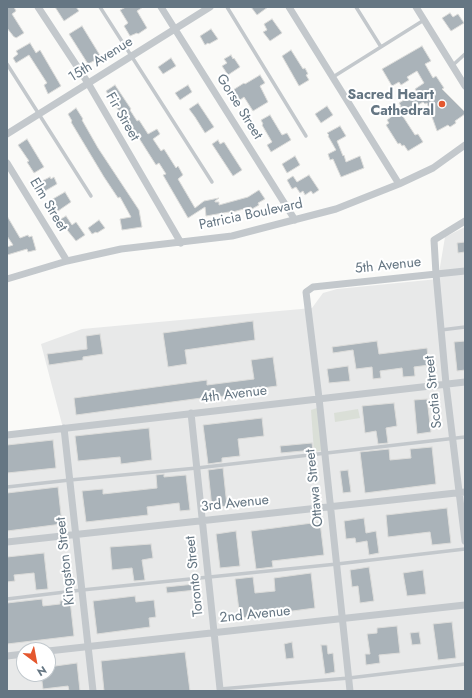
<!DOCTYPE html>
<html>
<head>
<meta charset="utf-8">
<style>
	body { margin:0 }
	#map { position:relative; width:472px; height:698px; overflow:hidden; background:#fafaf8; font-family:Jost,sans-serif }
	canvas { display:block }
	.frame { position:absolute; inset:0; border:8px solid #657683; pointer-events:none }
	.north { position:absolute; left:16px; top:642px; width:40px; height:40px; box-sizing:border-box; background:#fff; border:1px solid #c1c8cd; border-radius:50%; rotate:148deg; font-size:11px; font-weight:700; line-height:16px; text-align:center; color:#657683 }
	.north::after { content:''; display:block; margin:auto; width:14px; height:18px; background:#e4572e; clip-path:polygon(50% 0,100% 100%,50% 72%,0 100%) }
</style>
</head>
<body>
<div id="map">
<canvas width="472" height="698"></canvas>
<div class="frame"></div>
<div class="north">N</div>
</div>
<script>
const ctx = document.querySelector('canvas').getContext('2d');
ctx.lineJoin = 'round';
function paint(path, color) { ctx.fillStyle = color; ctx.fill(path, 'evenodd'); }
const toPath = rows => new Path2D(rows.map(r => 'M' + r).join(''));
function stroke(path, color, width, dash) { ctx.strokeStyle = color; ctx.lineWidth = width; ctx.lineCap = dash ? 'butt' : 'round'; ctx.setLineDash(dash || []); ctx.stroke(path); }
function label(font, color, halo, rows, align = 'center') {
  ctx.font = font + ' Jost,sans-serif'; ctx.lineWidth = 4; ctx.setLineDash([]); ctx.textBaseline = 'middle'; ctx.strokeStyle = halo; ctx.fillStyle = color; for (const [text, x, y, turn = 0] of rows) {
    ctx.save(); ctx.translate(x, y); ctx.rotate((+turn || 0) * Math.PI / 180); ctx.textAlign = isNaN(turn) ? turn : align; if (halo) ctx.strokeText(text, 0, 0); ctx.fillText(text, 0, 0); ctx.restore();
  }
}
const built = toPath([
	[465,227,465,691,7,691,7,435,63,428,41,344,82,329,312,308,323,293,337,289,438,279,445,237],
	[24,650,48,650,48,674,24,674]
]);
const green = toPath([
	[317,408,323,450,314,452,311,410],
	[358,409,360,418,335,422,334,413]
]);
const building = toPath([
	[7,7,14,7,16,11,12,14,24,33,16,38,15,37,14,37,7,28,7,7],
	[55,7,76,7,79,11,64,21,55,7],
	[126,7,143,7,137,11,147,28,138,34,137,33,130,36,124,26,128,23,120,10,126,7],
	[251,7,268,7,257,15,251,7],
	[450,13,453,17,458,14,464,23,451,31,442,18,450,13],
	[272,19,282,33,270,41,263,32,267,30,264,24,272,19],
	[82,26,101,57,88,64,69,34,82,26],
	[211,29,218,39,209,44,208,43,205,45,200,36,211,29],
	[30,43,36,53,40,50,61,86,48,94,44,85,47,83,29,55,16,63,13,58,18,54,16,51,30,43],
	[422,46,431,61,425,64,433,78,436,76,444,88,442,89,465,112,465,114,455,121,456,123,450,127,448,125,437,131,427,103,425,104,423,102,402,115,415,135,418,134,423,142,408,151,404,145,402,146,400,143,398,144,386,125,389,123,387,120,395,114,394,113,399,110,398,108,401,106,399,103,417,92,415,89,424,83,417,71,407,77,409,80,401,85,399,82,392,86,382,69,422,46],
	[291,50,303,69,305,68,308,74,306,75,309,80,299,86,282,56,291,50],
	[231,55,233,59,234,58,240,67,228,75,222,66,227,63,224,59,231,55],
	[171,58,176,66,163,74,158,67,171,58],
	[260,75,265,83,260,86,268,102,253,111,244,97,240,100,233,90,244,83,245,84,260,75],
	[115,85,131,109,130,110,137,121,139,120,148,134,157,129,160,134,153,139,161,151,164,149,176,168,178,166,183,175,178,179,195,208,204,201,219,198,215,201,215,202,219,202,219,205,248,197,259,190,265,199,258,203,259,205,252,209,251,207,229,213,229,212,206,216,205,207,188,218,163,175,166,174,159,163,156,165,137,135,135,136,106,91,115,85],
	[188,85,192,92,180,100,175,93,188,85],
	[198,103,214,127,205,133,195,117,189,109,198,103],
	[327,106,333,115,321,123,315,114,327,106],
	[76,108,83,119,82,120,98,148,139,210,142,227,122,230,120,219,131,217,120,197,118,198,104,177,71,122,72,121,68,114,76,108],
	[270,115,282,135,287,133,291,140,271,152,267,145,272,142,262,125,263,124,261,120,270,115],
	[340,126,346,136,337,141,343,156,344,155,346,162,360,156,364,168,341,177,333,159,330,160,328,154,336,150,328,136,329,135,327,133,340,126],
	[27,139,44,167,34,173,27,162,29,161,18,145,27,139],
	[218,140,220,144,224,142,242,170,233,176,212,144,218,140],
	[295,156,300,165,287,173,282,164,295,156],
	[309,175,319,190,313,194,311,191,305,195,303,191,300,193,296,187,292,189,287,180,293,176,297,182,309,175],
	[50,177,51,179,54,177,57,184,45,191,40,182,50,177],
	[65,192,71,202,58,211,51,200,65,192],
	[7,216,20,238,28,235,29,237,32,236,36,250,28,252,27,249,7,255,7,247,13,245,7,236,7,216],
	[66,216,72,225,76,222,85,235,76,241,59,220,66,216],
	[99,220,105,228,97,233,96,232,92,234,88,228,99,220],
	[465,242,465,252,458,253,457,243,465,242],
	[253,321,255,340,185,350,187,364,168,367,163,333,253,321],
	[100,334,103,354,83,357,83,360,49,365,47,354,87,349,86,336,100,334],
	[377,341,379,354,427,348,429,365,414,367,415,376,403,377,402,368,380,371,381,378,373,379,372,367,356,369,353,350,333,353,332,347,377,341],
	[465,341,465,370,457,371,454,342,465,341],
	[273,357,277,386,255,389,256,392,209,398,209,397,76,415,74,398,207,380,207,385,254,379,251,360,273,357],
	[348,366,350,381,329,383,327,369,348,366],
	[427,399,431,432,417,434,414,400,427,399],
	[394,403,397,426,386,428,388,443,378,444,376,431,365,433,362,406,394,403],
	[262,418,264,436,238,439,240,456,222,458,222,462,208,464,203,425,262,418],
	[149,428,152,460,121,464,120,457,78,461,75,436,149,428],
	[53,440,56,468,7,473,7,445,53,440],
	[312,443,313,450,281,453,280,446,312,443],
	[432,447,436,484,365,493,360,452,389,449,390,460,411,458,410,449,432,447],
	[223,468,227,506,212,508,208,470,223,468],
	[348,470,351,492,343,493,340,471,348,470],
	[164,474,164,477,186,475,190,510,180,511,179,503,147,507,148,515,86,522,82,491,103,489,103,494,157,488,156,475,164,474],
	[58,487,62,524,7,531,7,493,58,487],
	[447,508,451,543,432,545,430,532,388,537,386,515,447,508],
	[364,518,366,533,376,531,379,553,369,555,367,541,356,543,355,538,346,539,344,521,364,518],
	[320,522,324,555,272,561,273,567,256,569,251,531,320,522],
	[236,531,240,566,220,568,216,534,236,531],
	[151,544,153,558,142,560,145,580,134,581,132,568,112,570,110,547,151,544],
	[44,553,48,589,36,590,34,573,14,575,15,581,7,582,7,557,44,553],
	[369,567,374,601,360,603,358,586,352,587,350,570,369,567],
	[423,570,426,594,407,596,403,573,423,570],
	[311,573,315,608,240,618,235,579,253,577,255,593,275,591,274,578,311,573],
	[195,584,196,590,167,593,166,587,195,584],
	[135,596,136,602,154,600,156,617,149,618,150,627,97,634,93,601,135,596],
	[42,599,43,606,60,604,60,601,70,600,74,636,7,644,7,603,42,599],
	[452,622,456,658,438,660,433,624,452,622],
	[397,626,400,653,379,655,380,663,366,665,365,654,370,654,367,634,377,633,377,628,397,626],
	[419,632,421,644,412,645,410,633,419,632],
	[292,642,294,658,286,659,284,644,292,642],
	[321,645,327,645,328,654,333,653,335,672,325,674,321,645],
	[185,652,190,691,104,691,101,661,185,652],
	[77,663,80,691,69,691,68,686,43,689,41,674,48,674,48,667,77,663]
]);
const service = toPath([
	[100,7,212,182],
	[227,7,306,136],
	[356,7,381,47],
	[7,64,91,196],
	[453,65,465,54],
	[333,77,424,20],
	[441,330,465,327],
	[7,487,70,480,197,468,465,437],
	[7,599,82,590,337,564,465,549],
	[220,689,349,678,465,664]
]);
const minor = toPath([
	[38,7,88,83,181,243],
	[161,7,295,220],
	[289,7,399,184],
	[416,7,465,86],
	[7,134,210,7],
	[7,163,67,261],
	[465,221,434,240,436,274,446,384,465,541],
	[7,279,67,261,121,249,232,236,336,209,399,184,433,168,465,145],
	[191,413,220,689],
	[64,428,93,691],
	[7,435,465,382],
	[7,542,465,492],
	[48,651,465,605],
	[7,656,24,654],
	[350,691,319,398,306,292,313,287,465,271]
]);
const markers = [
	[442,104,4,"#e4572e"]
];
const streetNames = [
	["15th Avenue",101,60,-32],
	["Gorse Street",239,107,58],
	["Fir Street",122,117,60],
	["Elm Street",48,205,59],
	["Patricia Boulevard",251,215,-12],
	["5th Avenue",388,266,-6],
	["Scotia Street",434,392,-96],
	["4th Avenue",234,395,-7],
	["Ottawa Street",315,488,-96],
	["3rd Avenue",235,504,-6],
	["Kingston Street",66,561,-96],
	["Toronto Street",195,576,-96],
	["2nd Avenue",255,615,-6]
];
const poiNames = [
	["Sacred Heart",434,96],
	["Cathedral",434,112]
];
paint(built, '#e8e9e9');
paint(green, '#dadfd7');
paint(building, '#aab3b9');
stroke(building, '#dcdcda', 1);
stroke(service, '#c3c8cc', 3.5);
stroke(minor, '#c3c8cc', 7);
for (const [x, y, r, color] of markers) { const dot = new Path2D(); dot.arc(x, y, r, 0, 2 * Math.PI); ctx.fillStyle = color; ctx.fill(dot); stroke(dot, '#fff', 1.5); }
label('14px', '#657683', '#fff', streetNames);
label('bold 14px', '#657683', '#fff', poiNames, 'right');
</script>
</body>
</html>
